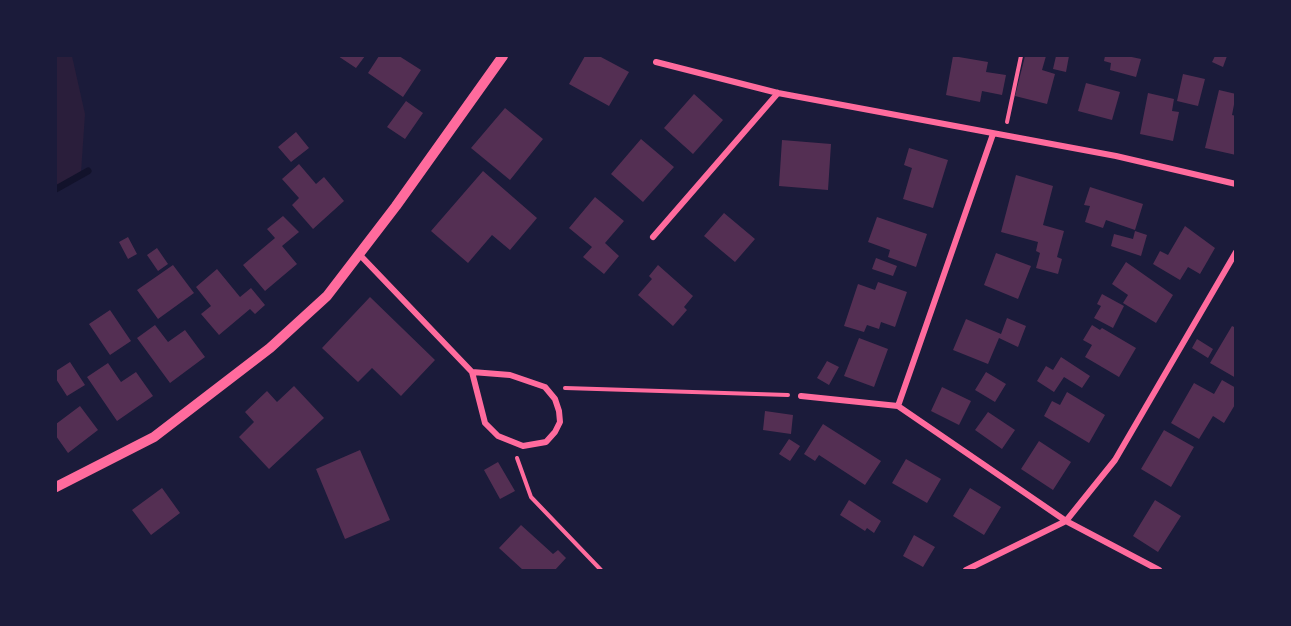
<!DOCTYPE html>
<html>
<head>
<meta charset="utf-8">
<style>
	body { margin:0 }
	#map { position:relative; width:1291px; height:626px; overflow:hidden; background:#1b1b3a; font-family:Jost,sans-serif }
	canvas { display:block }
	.frame { position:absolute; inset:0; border:57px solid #1b1b3a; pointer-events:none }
</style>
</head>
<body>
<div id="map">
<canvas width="1291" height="626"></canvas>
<div class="frame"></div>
</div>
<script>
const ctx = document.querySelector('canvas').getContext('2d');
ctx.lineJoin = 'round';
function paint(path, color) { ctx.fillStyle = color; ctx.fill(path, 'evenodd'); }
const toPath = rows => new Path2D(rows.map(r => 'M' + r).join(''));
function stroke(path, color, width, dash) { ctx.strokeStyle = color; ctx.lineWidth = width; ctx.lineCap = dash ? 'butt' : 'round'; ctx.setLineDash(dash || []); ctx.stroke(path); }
const green = toPath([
	[56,56,72,56,85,114,81,173,56,188]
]);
const stream = toPath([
	[56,189,88,171]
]);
const building = toPath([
	[338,56,365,56,356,68],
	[379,56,399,56,421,70,403,97,368,73],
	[585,56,599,56,629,72,609,106,569,84],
	[953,56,988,62,986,72,1006,75,1002,95,982,91,980,102,946,95],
	[1025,56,1046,56,1042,70,1055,74,1047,104,1015,96],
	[1056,56,1069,56,1066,72,1053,69],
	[1105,56,1127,56,1141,59,1136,77,1110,70,1111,63,1104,61],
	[1215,56,1227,56,1223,67,1212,62],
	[1183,74,1205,79,1198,106,1177,101],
	[1086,83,1120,92,1112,120,1078,111],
	[1219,90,1236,94,1232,115,1236,116,1236,155,1205,148],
	[1148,93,1174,99,1172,111,1179,112,1173,141,1140,134],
	[694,94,723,120,693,154,664,128],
	[406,101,423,113,405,139,387,127],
	[505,108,543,139,510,180,471,148],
	[296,132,309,148,291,162,278,147],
	[641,139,674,167,643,202,611,174],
	[782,140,831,144,828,190,779,186],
	[909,148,948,160,933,208,903,199,912,168,904,165],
	[299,164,316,184,324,177,344,201,313,229,292,205,299,198,282,179],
	[483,171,537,218,510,250,492,235,468,263,431,231],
	[1016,175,1053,186,1043,225,1064,231,1057,257,1062,259,1058,274,1036,268,1040,253,1036,251,1038,242,1001,232],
	[1090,187,1143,204,1135,230,1106,220,1103,228,1085,222,1090,206,1084,205],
	[595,197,624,221,605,243,619,256,604,274,583,257,592,247,569,228],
	[724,213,755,239,735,262,704,236],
	[283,216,299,232,282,246,297,264,265,291,243,265,275,238,267,229],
	[877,217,927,234,916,267,888,257,890,250,868,242],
	[1185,226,1215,248,1200,274,1188,267,1180,280,1153,264,1160,251,1168,255],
	[1135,231,1147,235,1141,256,1111,246,1114,234,1133,239],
	[128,237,137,254,128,259,119,242],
	[157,248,168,264,158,271,147,255],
	[996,253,1031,266,1018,299,984,285],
	[876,258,897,266,893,276,872,269],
	[1126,262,1173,295,1156,323,1123,303,1128,295,1112,284],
	[173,265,194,293,158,319,137,290],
	[658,265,693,296,684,307,687,310,673,326,638,295,652,279,649,276],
	[217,269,240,297,251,288,265,305,255,314,250,309,219,335,201,314,211,306,196,287],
	[878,282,907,292,895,327,881,322,879,329,867,325,864,332,844,326,858,284,875,290],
	[1102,294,1124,306,1113,328,1094,318,1101,306,1097,304],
	[370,297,435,360,401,396,372,368,358,382,322,348],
	[110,310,131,341,110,355,89,324],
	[1007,318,1026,326,1021,339,1018,347,999,338,988,364,953,350,966,319,1001,334],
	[155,325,168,342,185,330,205,357,170,383,137,338],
	[1092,325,1100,330,1102,328,1136,348,1119,377,1085,357,1092,345,1083,340],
	[1232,326,1236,328,1236,378,1210,363],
	[859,338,888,349,874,387,844,376],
	[1197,339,1213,349,1208,358,1192,348],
	[1061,357,1090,376,1082,388,1064,377,1054,392,1037,381,1046,366,1053,370],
	[827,361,839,367,829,385,817,378],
	[70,362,85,385,67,396,56,379,56,371],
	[108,363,121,382,136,372,153,396,117,421,87,377],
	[986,372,1006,384,995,402,975,390],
	[1222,380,1236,388,1236,403,1224,423,1213,416,1199,439,1171,423,1194,383,1214,394],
	[294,386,324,418,269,469,239,437,254,422,245,412,267,391,277,402],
	[942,387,971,401,959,425,931,411],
	[1067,392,1105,415,1089,443,1044,416,1052,401,1060,405],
	[80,406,98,430,68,453,56,436,56,424],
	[765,411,793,415,791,434,763,430],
	[988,412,1015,430,1002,449,975,430],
	[823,424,881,461,865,485,819,455,815,461,804,454],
	[1164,430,1194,447,1171,487,1141,469],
	[789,439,800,446,790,461,779,454],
	[1039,441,1071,462,1053,490,1021,469],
	[360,450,390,520,345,539,316,469],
	[906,459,941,479,927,503,892,483],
	[498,462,515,491,500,499,484,470],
	[162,488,180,513,151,535,132,510],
	[970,488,1001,507,984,535,953,516],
	[849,500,881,521,874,533,867,528,865,531,840,515],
	[1155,500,1181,516,1158,552,1133,536],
	[521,525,553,554,558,550,566,558,555,570,523,570,499,548],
	[914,535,935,547,923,567,903,556]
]);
const path = toPath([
	[1007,122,1021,56],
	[565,388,788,395],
	[517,458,531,497,601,570]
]);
const minor = toPath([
	[656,62,778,93,1116,156,1236,184],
	[653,237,778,93],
	[359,254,472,372,485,423,498,436,523,446,546,442,555,432,560,422,559,411,555,399,545,387,510,375,472,372],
	[801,396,898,406,1066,521,1159,570],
	[898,406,993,134],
	[966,570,1066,521,1115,460,1236,252]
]);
const tertiary = toPath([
	[56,487,154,437,270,348,327,296,396,206,503,56]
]);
paint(green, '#2a1e3b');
stroke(stream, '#12122b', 7);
paint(building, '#542f53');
stroke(path, '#ff6b9d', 4);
stroke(minor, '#ff6b9d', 6);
stroke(tertiary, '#ff6b9d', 10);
</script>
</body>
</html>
